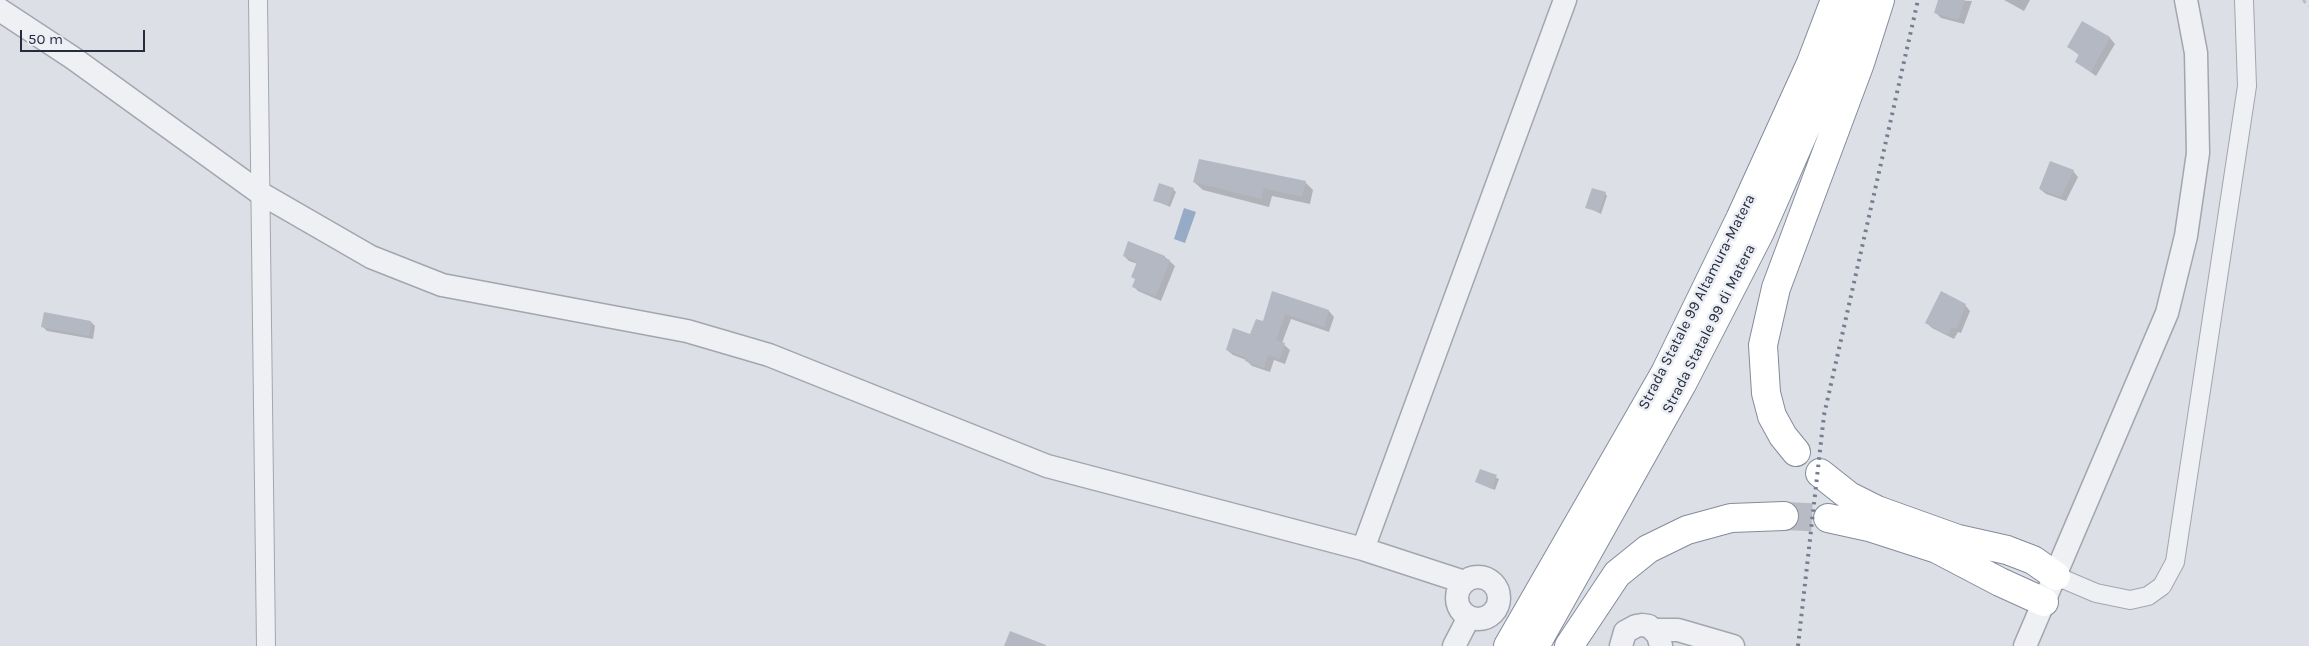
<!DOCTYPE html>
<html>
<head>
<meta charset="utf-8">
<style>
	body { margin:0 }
	#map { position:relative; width:2309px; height:646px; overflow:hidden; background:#dcdfe6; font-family:Karla,sans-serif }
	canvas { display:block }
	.scale { position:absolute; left:20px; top:30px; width:125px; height:22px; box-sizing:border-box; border:2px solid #262c3b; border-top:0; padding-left:6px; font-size:15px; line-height:18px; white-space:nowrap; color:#262c3b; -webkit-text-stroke:4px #ebeef4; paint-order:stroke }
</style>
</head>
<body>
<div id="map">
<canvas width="2309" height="646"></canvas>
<div class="scale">50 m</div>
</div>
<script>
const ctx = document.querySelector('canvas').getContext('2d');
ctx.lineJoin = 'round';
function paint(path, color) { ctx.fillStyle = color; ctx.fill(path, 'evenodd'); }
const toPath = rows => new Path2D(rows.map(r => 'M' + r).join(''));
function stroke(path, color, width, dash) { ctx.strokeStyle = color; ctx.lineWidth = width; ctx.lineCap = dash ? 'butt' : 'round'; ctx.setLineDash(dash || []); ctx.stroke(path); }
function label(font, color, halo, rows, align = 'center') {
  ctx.font = font + ' Karla,sans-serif'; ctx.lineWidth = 5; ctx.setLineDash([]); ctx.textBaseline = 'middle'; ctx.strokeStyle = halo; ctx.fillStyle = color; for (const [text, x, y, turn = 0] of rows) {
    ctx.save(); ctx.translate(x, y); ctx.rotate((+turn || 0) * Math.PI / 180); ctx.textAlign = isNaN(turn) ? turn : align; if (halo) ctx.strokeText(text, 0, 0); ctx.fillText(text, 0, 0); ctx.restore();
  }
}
const water = toPath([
	[1184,208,1196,212,1185,243,1174,239]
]);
const shadow = toPath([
	[1940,0,1972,1,1964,24,1941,18,1936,13],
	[2004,0,2030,0,2024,11],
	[2083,23,2110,38,2115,44,2096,76,2076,62,2080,56,2069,47],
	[2073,171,2078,177,2066,201,2046,194,2040,189],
	[1194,182,1305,182,1313,190,1310,204,1272,196,1269,207,1203,190],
	[1173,189,1176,192,1170,207,1154,200],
	[1605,193,1607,196,1601,214,1587,207],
	[1124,256,1165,257,1175,266,1161,301,1138,291,1133,286,1136,280,1133,277,1138,264,1129,261],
	[1273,293,1329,311,1334,317,1329,332,1291,319,1282,343,1290,350,1285,364,1274,360,1270,372,1252,366,1246,360,1233,355,1227,350,1251,335,1264,323],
	[1965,305,1970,311,1961,333,1958,332,1954,339,1932,328,1926,322],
	[91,322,95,326,93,339,47,331,43,327],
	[1481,471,1499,479,1495,490,1477,482]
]);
const building = toPath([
	[1938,0,1965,0,1958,20,1934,13],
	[2082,21,2110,37,2091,72,2075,62,2079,54,2067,47],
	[1199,159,1306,181,1302,197,1264,188,1261,199,1193,182],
	[2050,161,2074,170,2061,197,2039,189],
	[1159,183,1174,188,1168,205,1153,201],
	[1592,188,1606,192,1599,212,1585,208],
	[1128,241,1165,256,1165,258,1170,260,1156,296,1132,287,1135,279,1131,277,1137,262,1123,256],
	[1272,291,1329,310,1324,327,1285,314,1276,340,1285,343,1280,359,1268,355,1264,368,1245,361,1247,358,1226,350,1233,328,1250,334,1256,319,1263,321],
	[1941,291,1966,304,1956,329,1952,327,1948,335,1925,323],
	[44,312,91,321,89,336,41,327],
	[1480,469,1497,475,1492,489,1475,482],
	[1010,631,1046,645,1046,646,1004,646]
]);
const trunkTunnel = toPath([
	[1784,516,1828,518]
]);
const path = toPath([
	[2303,0,2309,6]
]);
const minor = toPath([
	[258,0,266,646],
	[2056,576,2096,593,2130,600,2148,596,2162,586,2175,562,2247,86,2244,0]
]);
const tertiary = toPath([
	[0,10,73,58,260,193,371,257,442,285,687,331,769,355,1047,466,1363,549,1464,582],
	[1363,549,1565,0],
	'1457 598a21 21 0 1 1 42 0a21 21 0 1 1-42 0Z',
	[1654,630,1678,630,1733,646],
	[1454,646,1469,617],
	[1621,646,1625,632,1636,626,1642,625,1649,626,1658,635,1661,646],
	[2025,646,2167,313,2186,236,2198,153,2196,53,2186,0]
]);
const trunk = toPath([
	[1796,452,1783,436,1772,416,1766,393,1763,345,1776,288,1860,63,1880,0],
	[1820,473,1849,496,1877,510,1958,539,2007,550,2033,560,2056,576],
	[1828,518,1869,527,1937,549,2000,582,2044,602],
	[1508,646,1665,373,1740,219,1811,63,1835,0],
	[1535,646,1682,384,1760,232,1832,68,1857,0],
	[1569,646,1617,574,1648,549,1687,530,1731,518,1784,516]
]);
const rail = toPath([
	[1798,646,1824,415,1918,0]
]);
const streetNames = [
	["Strada Statale 99 Altamura-Matera",1697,302,-63],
	["Strada Statale 99 di Matera",1709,329,-63]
];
paint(water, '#96abc6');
paint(shadow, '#0003');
paint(building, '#b3b8c2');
stroke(trunkTunnel, '#b8bbc4', 28, [28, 14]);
stroke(minor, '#a2a6af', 20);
stroke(tertiary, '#a2a6af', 25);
stroke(trunk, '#838c9c', 30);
stroke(path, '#babdc4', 3, [4, 4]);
stroke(minor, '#eef0f4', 18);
stroke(tertiary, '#eef0f4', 22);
stroke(trunk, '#fff', 28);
stroke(rail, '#757e8f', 4, [2.5, 5]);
label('15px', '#262c3b', '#ebeef4', streetNames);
</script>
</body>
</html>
